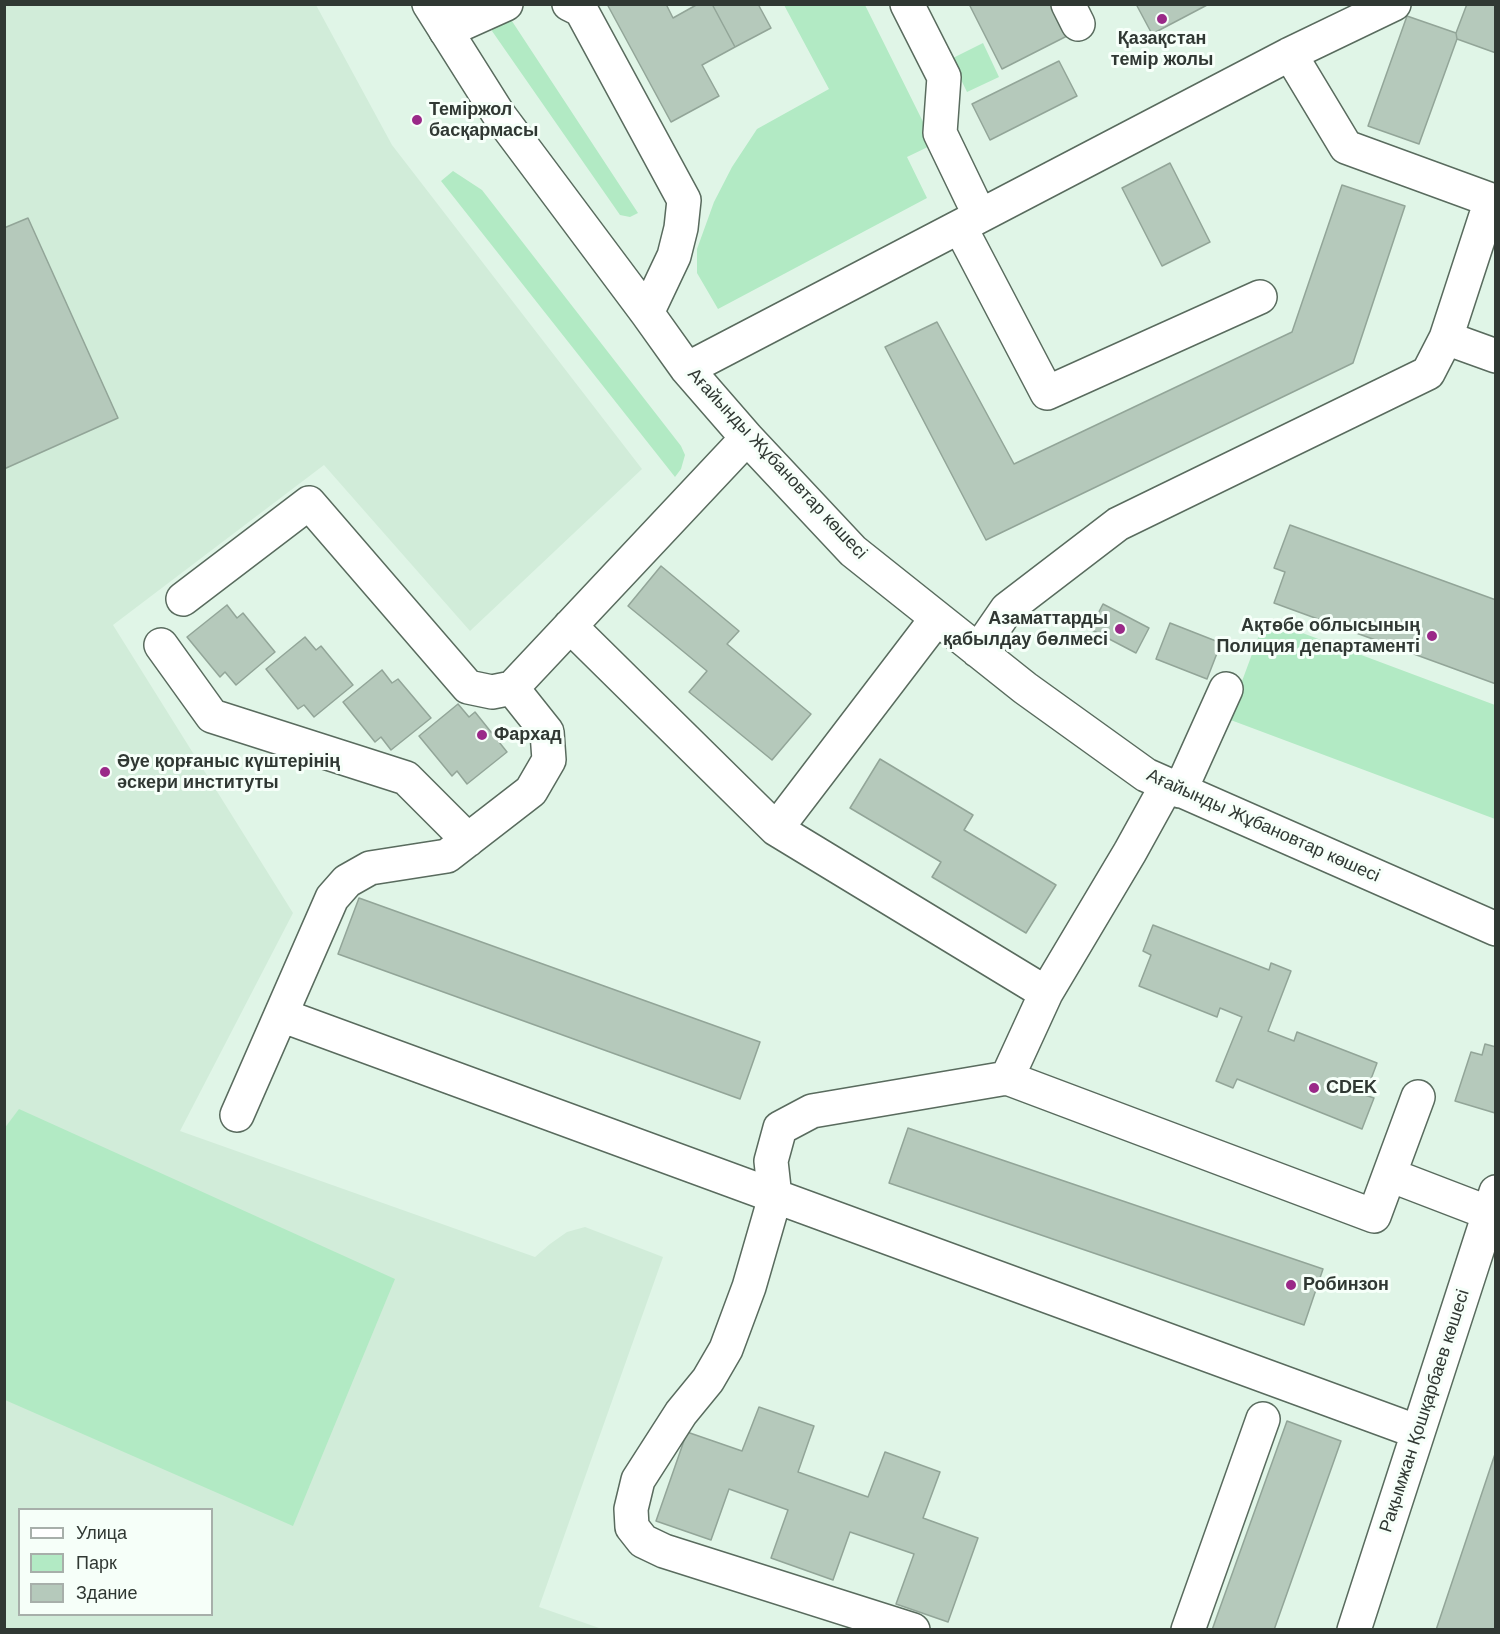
<!DOCTYPE html>
<html>
<head>
<meta charset="utf-8">
<style>
	body { margin:0 }
	#map { position:relative; width:1500px; height:1634px; overflow:hidden; background:#e0f5e7; font-family:Arial,sans-serif }
	canvas { display:block }
	.frame { position:absolute; inset:0; border:6px solid #303833; pointer-events:none }
	.legend { position:absolute; left:18px; top:1508px; width:195px; height:108px; box-sizing:border-box; background:#f6fff9; border:2px solid #a7afaa; margin:0; padding:8px 10px; list-style:none; font-size:18px; color:#303833 }
	.legend li { display:flex; align-items:center; gap:12px; height:30px }
	.legend b { width:30px; border:2px solid #a7afaa }
</style>
</head>
<body>
<div id="map">
<canvas width="1500" height="1634"></canvas>
<div class="frame"></div>
<ul class="legend">
<li><b style="height:8px;background:#fff"></b>Улица</li>
<li><b style="height:16px;background:#b2eac4"></b>Парк</li>
<li><b style="height:16px;background:#b5c9bb"></b>Здание</li>
</ul>
</div>
<script>
const ctx = document.querySelector('canvas').getContext('2d');
ctx.lineJoin = 'round';
function paint(path, color) { ctx.fillStyle = color; ctx.fill(path, 'evenodd'); }
const toPath = rows => new Path2D(rows.map(r => 'M' + r).join(''));
function stroke(path, color, width, dash) { ctx.strokeStyle = color; ctx.lineWidth = width; ctx.lineCap = dash ? 'butt' : 'round'; ctx.setLineDash(dash || []); ctx.stroke(path); }
function label(font, color, halo, rows, align = 'center') {
  ctx.font = font + ' Arial,sans-serif'; ctx.lineWidth = 6; ctx.setLineDash([]); ctx.textBaseline = 'middle'; ctx.strokeStyle = halo; ctx.fillStyle = color; for (const [text, x, y, turn = 0] of rows) {
    ctx.save(); ctx.translate(x, y); ctx.rotate((+turn || 0) * Math.PI / 180); ctx.textAlign = isNaN(turn) ? turn : align; if (halo) ctx.strokeText(text, 0, 0); ctx.fillText(text, 0, 0); ctx.restore();
  }
}
const built = toPath([
	[5,5,316,5,392,145,642,469,470,631,324,465,113,625,293,913,180,1131,535,1257,550,1244,567,1232,585,1227,663,1257,539,1607,602,1629,5,1630],
	[20,1510,212,1510,212,1614,20,1614]
]);
const green = toPath([
	[784,5,865,5,934,144,907,157,927,198,718,309,697,273,697,249,714,202,732,167,757,129,829,89],
	[506,12,638,213,630,217,620,215,492,31,494,23],
	[983,43,999,77,967,92,951,59],
	[453,171,482,190,681,446,685,455,681,469,675,477,441,181],
	[1265,619,1495,705,1495,819,1228,719],
	[19,1109,395,1279,293,1526,5,1400,4,1129]
]);
const building = toPath([
	[607,4,666,4,673,18,698,4,712,4,735,47,702,65,719,96,671,122,607,4],
	[712,4,758,4,771,28,735,47,712,4],
	[969,4,1051,4,1067,36,1002,69,969,4],
	[1136,4,1209,4,1152,34,1136,4],
	[1467,4,1496,4,1496,53,1457,39,1456,33,1467,4],
	[1407,16,1456,33,1457,39,1419,144,1368,126,1407,16],
	[1059,61,1077,96,990,140,972,104,1059,61],
	[1170,163,1210,242,1162,266,1122,188,1170,163],
	[1342,185,1405,206,1353,363,986,540,885,347,937,322,1014,464,1292,332,1342,185],
	[28,218,118,418,4,469,4,228,28,218],
	[1290,525,1496,600,1496,684,1274,603,1285,572,1274,568,1290,525],
	[661,566,739,631,727,644,811,714,772,760,689,692,707,671,628,606,661,566],
	[1103,604,1149,628,1136,653,1090,629,1103,604],
	[227,605,237,618,243,613,275,652,236,685,225,672,220,677,187,637,227,605],
	[1170,623,1221,643,1207,679,1156,659,1170,623],
	[305,637,316,650,321,646,353,685,314,717,304,705,298,709,266,669,305,637],
	[382,670,392,683,398,679,431,718,391,750,381,737,375,742,343,702,382,670],
	[458,704,469,717,475,712,507,752,467,784,457,771,452,776,419,736,458,704],
	[880,759,973,815,964,830,1056,885,1026,933,932,877,941,862,850,808,880,759],
	[359,898,760,1042,740,1099,338,954,359,898],
	[1153,925,1269,970,1271,963,1291,971,1268,1031,1294,1041,1297,1032,1377,1063,1365,1095,1374,1098,1362,1129,1237,1079,1233,1088,1216,1081,1242,1017,1220,1008,1217,1017,1139,986,1151,955,1143,951,1153,925],
	[1485,1044,1496,1047,1495,1113,1455,1101,1471,1052,1482,1055,1485,1044],
	[908,1128,1323,1269,1304,1325,889,1183,908,1128],
	[759,1407,814,1426,798,1472,868,1497,885,1452,940,1472,923,1518,978,1538,948,1622,896,1604,914,1554,850,1532,833,1580,771,1558,788,1510,729,1489,711,1540,656,1521,687,1432,742,1451,759,1407],
	[1287,1421,1341,1441,1274,1630,1212,1630,1287,1421],
	[1496,1451,1496,1630,1436,1630,1496,1451]
]);
const minor = toPath([
	[429,4,499,115,647,313,687,369,747,438,853,551,1025,688,1146,775,1496,929],
	[569,4,581,10,684,200,681,228,674,256,647,313],
	[907,4,944,77,940,133,980,216],
	[1068,4,1078,24],
	[446,31,506,4],
	[1290,54,1346,147,1491,200,1446,338,1496,356],
	[960,227,1047,393,1260,297],
	[687,369,1290,54,1394,4],
	[183,599,309,503,468,687,492,692,512,688,747,438],
	[570,626,776,829,1046,993],
	[161,645,212,716,406,778,468,840],
	[978,651,1007,609,1118,524,1428,373,1446,338],
	[1180,791,1226,689],
	[776,829,937,618],
	[281,1015,1418,1432],
	[1007,1078,1374,1216,1418,1097],
	[237,1115,332,898,347,881,370,868,447,856,531,791,549,760,547,732,512,688],
	[1390,1175,1489,1213],
	[913,1630,664,1551,643,1541,632,1527,631,1509,638,1480,681,1413,708,1380,726,1349,749,1287,775,1197,771,1161,780,1128,812,1111,1007,1078,1046,993,1130,852,1167,785],
	[1188,1630,1263,1419],
	[1354,1630,1496,1192]
]);
const major = toPath([
	[446,31,450,4]
]);
const markers = [
	[1162,19,6,"#9a2988"],
	[417,120,6,"#9a2988"],
	[1120,629,6,"#9a2988"],
	[1432,636,6,"#9a2988"],
	[482,735,6,"#9a2988"],
	[105,772,6,"#9a2988"],
	[1314,1088,6,"#9a2988"],
	[1291,1285,6,"#9a2988"]
];
const poiNames = [
	["Қазақстан",1162,39,"center"],
	["темір жолы",1162,60,"center"],
	["Теміржол",429,110],
	["басқармасы",429,131],
	["Азаматтарды",1108,619,"right"],
	["қабылдау бөлмесі",1108,640,"right"],
	["Ақтөбе облысының",1420,626,"right"],
	["Полиция департаменті",1420,647,"right"],
	["Фархад",494,735],
	["Әуе қорғаныс күштерінің",117,762],
	["әскери институты",117,783],
	["CDEK",1326,1088],
	["Робинзон",1303,1285]
];
const streetNames = [
	["Ағайынды Жұбановтар көшесі",777,464,47],
	["Ағайынды Жұбановтар көшесі",1263,826,24],
	["Рақымжан Қошқарбаев көшесі",1425,1411,-72]
];
paint(built, '#d1ecd9');
paint(green, '#b2eac4');
paint(building, '#b5c9bb');
stroke(building, '#92a598', 1.5);
stroke(minor, '#596b5e', 36);
stroke(major, '#596b5e', 36);
stroke(minor, '#fff', 33);
stroke(major, '#fff', 33);
for (const [x, y, r, color] of markers) { const dot = new Path2D(); dot.arc(x, y, r, 0, 2 * Math.PI); ctx.fillStyle = color; ctx.fill(dot); stroke(dot, '#f6fff9', 2); }
label('bold 18px', '#303833', '#f6fff9', poiNames, 'left');
label('18px', '#303833', '#f6fff9', streetNames);
</script>
</body>
</html>
